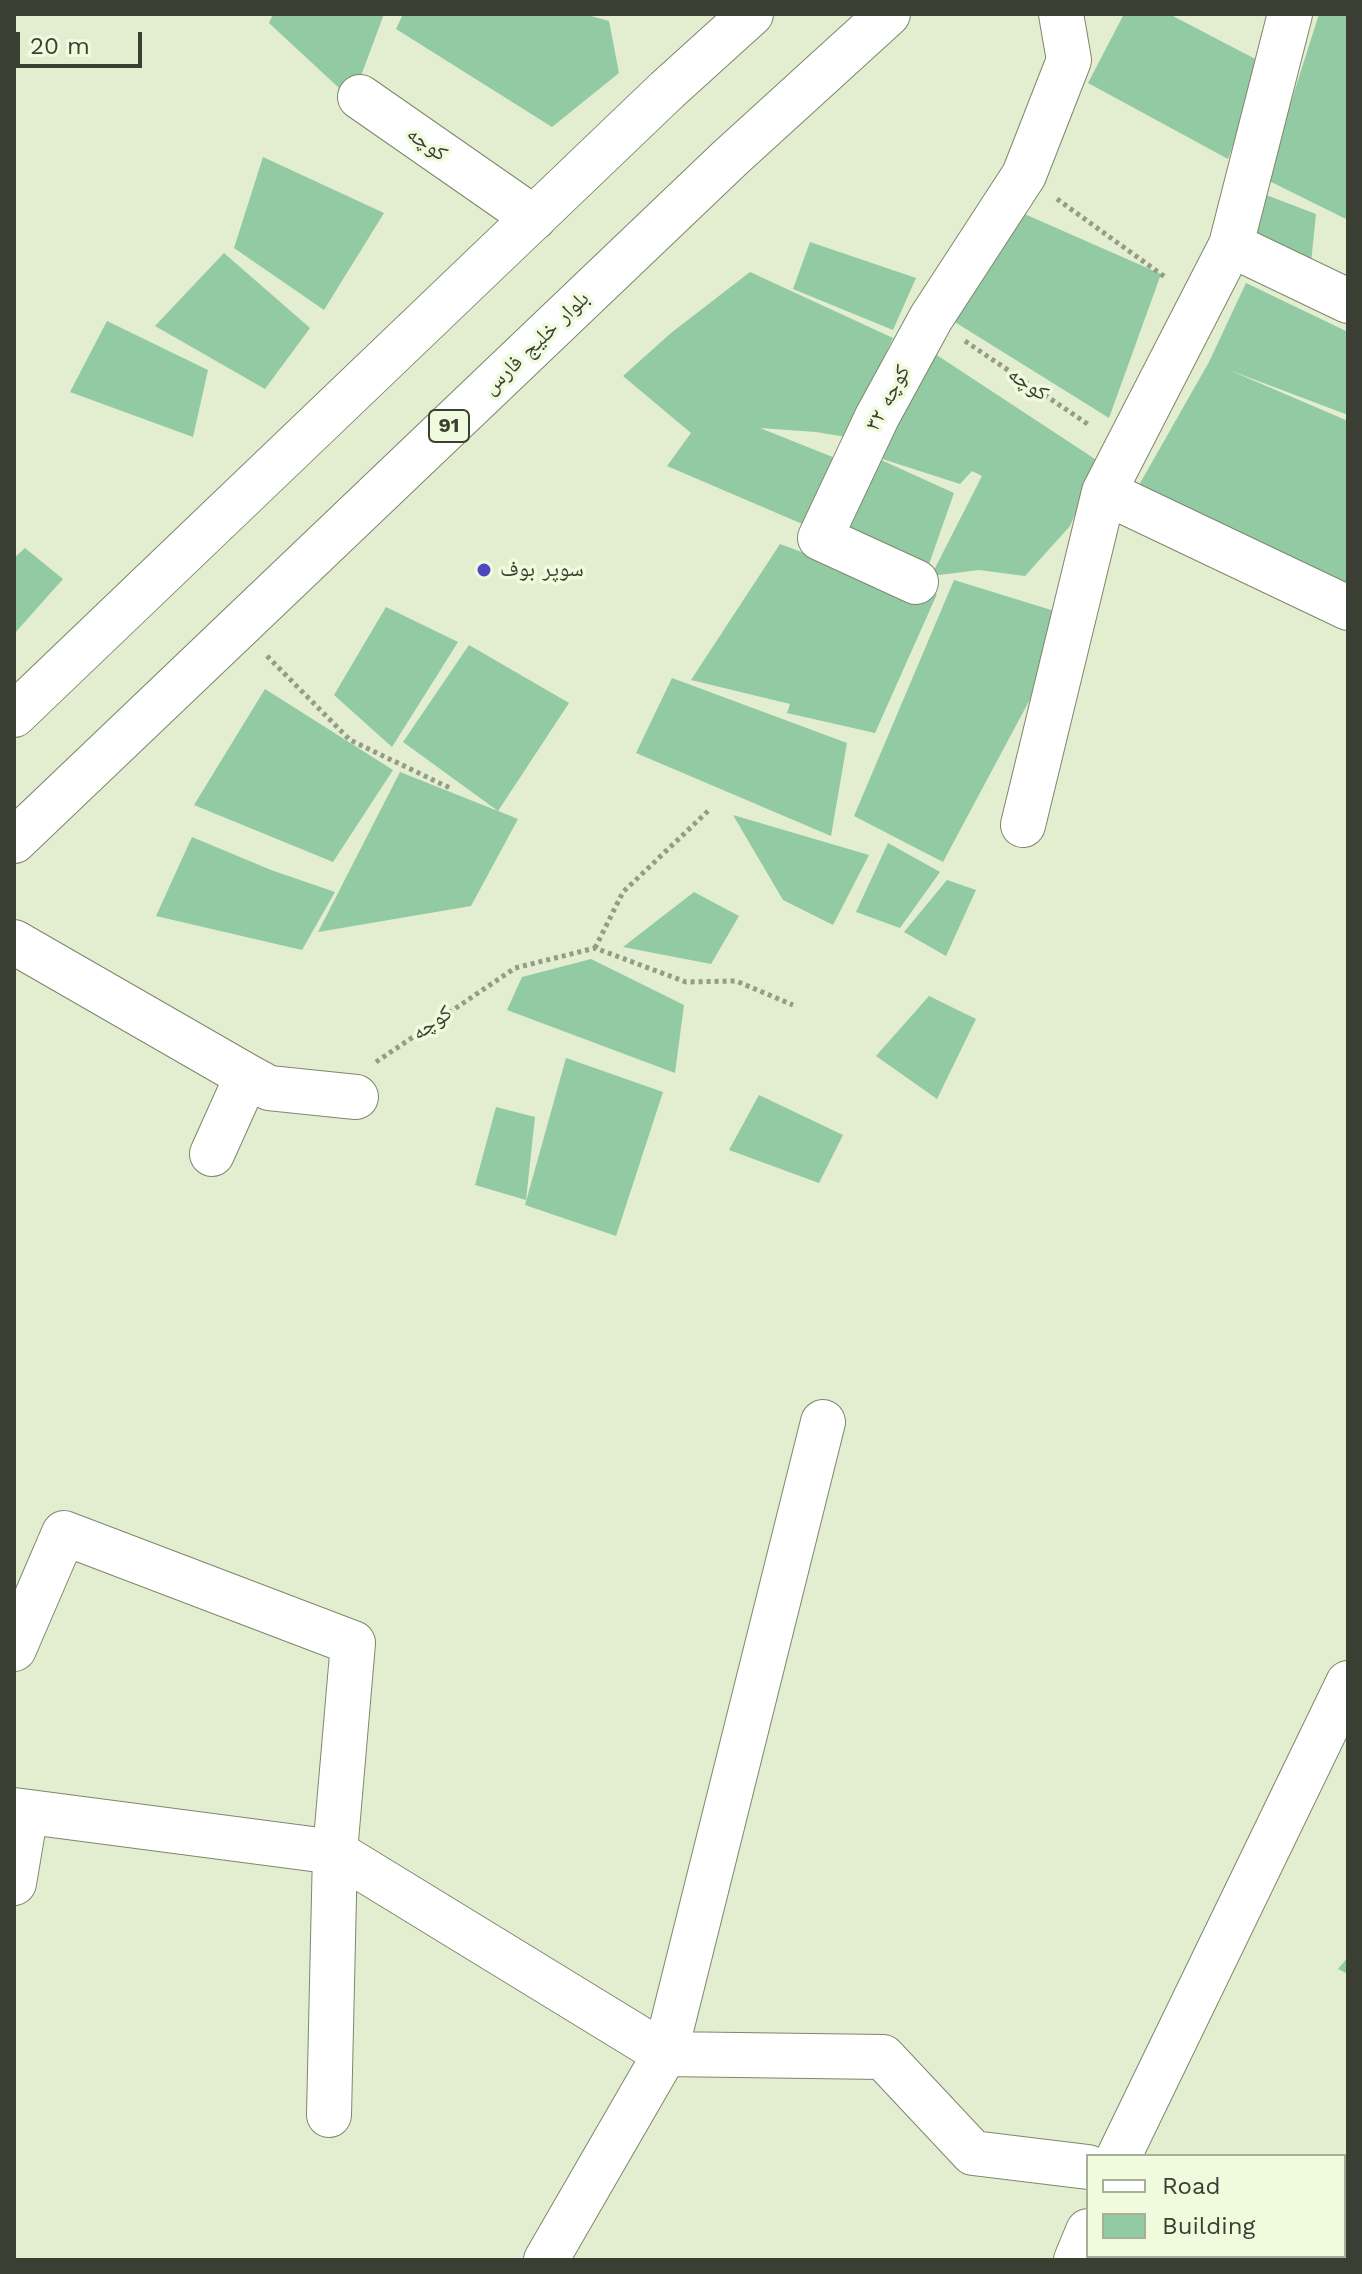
<!DOCTYPE html>
<html>
<head>
<meta charset="utf-8">
<style>
	body { margin:0 }
	#map { position:relative; width:1362px; height:2274px; overflow:hidden; background:#e3edcf; font-family:"Work Sans",sans-serif }
	canvas { display:block }
	.frame { position:absolute; inset:0; border:16px solid #3b3f33; pointer-events:none }
	.legend { position:absolute; left:1086px; top:2154px; width:260px; height:104px; box-sizing:border-box; background:#f0fadc; border:2px solid #a8af98; margin:0; padding:10px 14px; list-style:none; font-size:24px; color:#3b3f33 }
	.legend li { display:flex; align-items:center; gap:16px; height:40px }
	.legend b { width:40px; border:2px solid #a8af98 }
	.scale { position:absolute; left:16px; top:32px; width:126px; height:36px; box-sizing:border-box; border:4px solid #3b3f33; border-top:0; padding-left:10px; font-size:24px; line-height:28px; white-space:nowrap; color:#3b3f33; -webkit-text-stroke:6px #f0fadc; paint-order:stroke }
</style>
</head>
<body>
<div id="map">
<canvas width="1362" height="2274"></canvas>
<div class="frame"></div>
<ul class="legend">
<li><b style="height:10px;background:#fff"></b>Road</li>
<li><b style="height:22px;background:#92caa3"></b>Building</li>
</ul>
<div class="scale">20 m</div>
</div>
<script>
const ctx = document.querySelector('canvas').getContext('2d');
ctx.lineJoin = 'round';
function paint(path, color) { ctx.fillStyle = color; ctx.fill(path, 'evenodd'); }
const toPath = rows => new Path2D(rows.map(r => 'M' + r).join(''));
function stroke(path, color, width, dash) { ctx.strokeStyle = color; ctx.lineWidth = width; ctx.lineCap = dash ? 'butt' : 'round'; ctx.setLineDash(dash || []); ctx.stroke(path); }
function label(font, color, halo, rows, align = 'center') {
  ctx.font = font + ' "Work Sans","Noto Naskh Arabic",sans-serif'; ctx.lineWidth = 7; ctx.setLineDash([]); ctx.textBaseline = 'middle'; ctx.strokeStyle = halo; ctx.fillStyle = color; for (const [text, x, y, turn = 0] of rows) {
    ctx.save(); ctx.translate(x, y); ctx.rotate((+turn || 0) * Math.PI / 180); ctx.textAlign = isNaN(turn) ? turn : align; if (halo) ctx.strokeText(text, 0, 0); ctx.fillText(text, 0, 0); ctx.restore();
  }
}
const building = toPath([
	[273,14,384,14,352,100,269,23],
	[403,14,584,14,609,21,619,73,552,127,396,29],
	[1124,14,1169,14,1263,63,1228,159,1088,83],
	[1319,14,1348,14,1348,220,1259,176,1292,99],
	[263,157,384,213,324,310,234,248],
	[1261,193,1316,214,1311,263,1256,242],
	[1004,205,1161,274,1109,418,950,319],
	[810,242,916,278,893,330,793,289],
	[224,253,310,328,265,389,155,326],
	[750,272,893,338,846,437,816,432,760,428,840,460,807,526,667,466,691,433,623,376,671,333],
	[1246,283,1348,332,1348,415,1229,370,1348,421,1348,589,1139,485,1209,362],
	[107,321,208,370,193,437,70,392],
	[926,348,1098,461,1070,526,1025,576,979,570,931,576,982,476,972,471,960,484,870,455,954,493,928,567,827,525],
	[780,544,904,590,937,594,875,733,787,713,790,704,691,680],
	[25,548,63,579,14,634,14,558],
	[954,580,1074,617,943,862,854,816],
	[386,607,458,642,392,747,334,695],
	[469,645,569,703,498,811,403,742],
	[672,678,847,743,831,836,636,753],
	[265,689,393,770,333,862,194,805],
	[400,772,518,819,471,906,318,932],
	[733,815,869,855,833,925,783,900],
	[192,837,271,870,335,892,302,950,156,916],
	[888,843,940,872,900,928,856,912],
	[947,880,976,890,946,956,904,932],
	[694,892,739,916,711,964,623,947],
	[591,959,684,1005,675,1073,507,1010,522,977],
	[929,996,976,1019,937,1099,876,1056],
	[566,1058,663,1092,616,1236,525,1205],
	[759,1095,843,1135,819,1183,729,1150],
	[496,1107,535,1117,526,1200,475,1185],
	[1348,1957,1348,1974,1338,1969],
	[1347,2158,1348,2158,1348,2203,1344,2201,1344,2168],
	[1344,2217,1348,2219,1348,2260,1324,2260,1325,2256,1344,2256],
	[1184,2256,1307,2256,1306,2260,1184,2260]
]);
const path = toPath([
	[1057,199,1165,277],
	[965,341,1089,425],
	[267,656,350,740,452,789],
	[595,948,623,892,708,811],
	[376,1062,515,968,595,948,686,982,736,981,793,1005]
]);
const minor = toPath([
	[1290,14,1231,245,1348,301],
	[360,97,534,218],
	[1231,245,1104,492,1348,608],
	[916,582,820,538,877,417,931,318,1024,175,1069,60,1061,14],
	[1023,825,1104,492],
	[14,942,247,1076,212,1154],
	[247,1076,269,1088,356,1097],
	[14,1649,64,1533,353,1643,335,1852,329,2115],
	[14,1810,335,1852,665,2054,883,2057,973,2153,1088,2167],
	[14,1883,26,1812],
	[1119,2156,1348,1683],
	[546,2260,665,2054,823,1422],
	[1076,2260,1088,2231]
]);
const highway = toPath([
	[14,715,667,90,751,14],
	[14,841,730,158,888,14]
]);
const markers = [
	[484,570,8,"#4e47be"]
];
const shields = [
	[449,426,40]
];
const shieldNames = [
	["91",449,426]
];
const streetNames = [
	["کوچه",427,144,35],
	["بلوار خلیج فارس",536,343,-44],
	["کوچه",1028,384,34],
	["کوچه ۳۲",888,398,-62],
	["کوچه",432,1023,-35]
];
const poiNames = [
	["سوپر بوف",500,570]
];
paint(building, '#92caa3');
stroke(minor, '#7e876c', 46);
stroke(highway, '#7e876c', 46);
stroke(path, '#959c86', 5, [4, 4]);
stroke(minor, '#fff', 44);
stroke(highway, '#fff', 44);
for (const [x, y, r, color] of markers) { const dot = new Path2D(); dot.arc(x, y, r, 0, 2 * Math.PI); ctx.fillStyle = color; ctx.fill(dot); stroke(dot, '#f0fadc', 3); }
for (const [x, y, w] of shields) { const box = new Path2D(); box.roundRect(x - w / 2, y - 16, w, 32, 6); ctx.fillStyle = '#f0fadc'; ctx.fill(box); stroke(box, '#3b3f33', 2); }
label('bold 20px', '#3b3f33', null, shieldNames);
label('22px', '#3b3f33', '#f0fadc', streetNames);
label('22px', '#3b3f33', '#f0fadc', poiNames, 'left');
</script>
</body>
</html>
